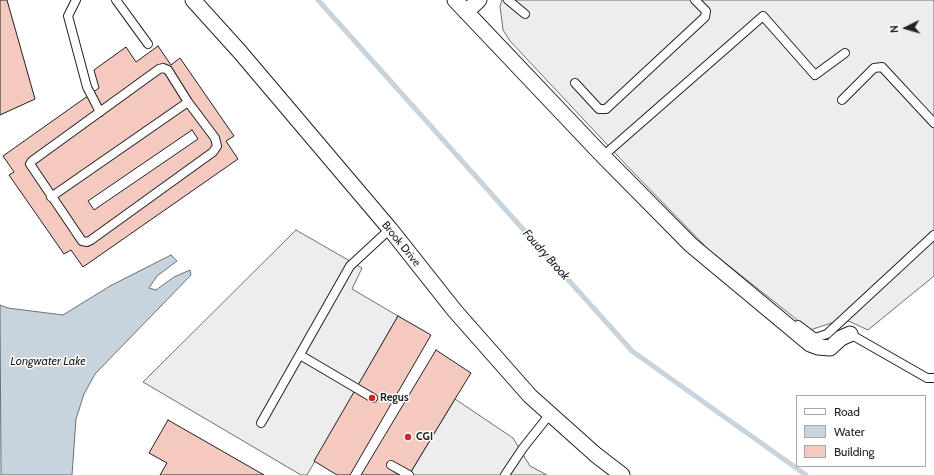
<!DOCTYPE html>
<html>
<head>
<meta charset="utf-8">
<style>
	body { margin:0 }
	#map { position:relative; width:934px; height:475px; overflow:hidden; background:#fff; font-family:Cabin,sans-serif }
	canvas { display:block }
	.legend { position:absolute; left:796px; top:395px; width:130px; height:72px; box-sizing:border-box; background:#fff; border:1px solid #a7a7a7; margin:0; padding:5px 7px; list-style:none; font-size:12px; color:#222 }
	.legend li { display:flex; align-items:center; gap:8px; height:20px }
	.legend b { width:20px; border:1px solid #a7a7a7 }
	.north { position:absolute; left:886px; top:8px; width:40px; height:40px; -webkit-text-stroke:3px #fff; paint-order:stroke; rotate:265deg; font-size:11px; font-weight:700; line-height:16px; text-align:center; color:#222 }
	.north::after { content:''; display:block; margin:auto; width:14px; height:18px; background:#222; clip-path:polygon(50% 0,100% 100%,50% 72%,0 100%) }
</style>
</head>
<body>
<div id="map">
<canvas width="934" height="475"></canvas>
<ul class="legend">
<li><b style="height:5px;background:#fff"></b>Road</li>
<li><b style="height:11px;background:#c7d3dd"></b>Water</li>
<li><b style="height:11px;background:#f3c9c0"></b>Building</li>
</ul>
<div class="north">N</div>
</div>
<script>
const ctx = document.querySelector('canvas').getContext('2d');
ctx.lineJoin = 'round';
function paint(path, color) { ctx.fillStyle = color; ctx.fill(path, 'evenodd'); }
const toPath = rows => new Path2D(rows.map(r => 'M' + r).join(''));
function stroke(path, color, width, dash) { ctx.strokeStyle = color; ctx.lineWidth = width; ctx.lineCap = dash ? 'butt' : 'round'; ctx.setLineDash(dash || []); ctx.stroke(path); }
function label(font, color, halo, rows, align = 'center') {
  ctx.font = font + ' Cabin,sans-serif'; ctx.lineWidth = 3; ctx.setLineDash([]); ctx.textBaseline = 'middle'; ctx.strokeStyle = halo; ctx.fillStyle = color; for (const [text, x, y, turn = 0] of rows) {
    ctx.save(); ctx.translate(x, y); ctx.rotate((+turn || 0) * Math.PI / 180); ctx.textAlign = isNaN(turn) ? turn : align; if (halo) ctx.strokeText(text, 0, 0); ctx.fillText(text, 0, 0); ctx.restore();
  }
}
const parking = toPath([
	[502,0,934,0,934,276,868,330,844,319,810,330,709,250,632,171,510,41,503,30,500,6,502,0],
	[296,230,362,268,352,289,398,316,307,475,301,475,143,382,296,230],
	[455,399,513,438,530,466,547,475,409,475,455,399]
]);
const water = toPath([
	[171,255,177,261,157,276,149,288,156,290,174,277,190,270,191,275,95,374,84,394,76,419,72,475,1,475,0,305,8,308,63,315,110,286,171,255]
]);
const stream = toPath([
	[318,0,632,351,806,475]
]);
const building = toPath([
	[0,0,7,0,35,99,0,115,0,0],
	[158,46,171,65,180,58,234,136,226,141,238,159,83,267,71,250,64,254,9,175,14,172,3,156,99,88,94,70,126,47,136,62,158,46],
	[192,130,198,139,94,210,88,201,192,130],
	[398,316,431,335,350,475,337,475,314,461,398,316],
	[436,350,471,373,455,399,409,475,361,475,436,350],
	[168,420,264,475,160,475,167,463,149,453,168,420]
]);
const lane = toPath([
	[76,0,68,16,87,87,100,112],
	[116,0,148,44],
	[508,0,525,14],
	[163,68,168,70,188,102,215,138,217,146,213,152,91,240,87,242,82,241,30,164,32,161,159,69,163,68],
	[575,83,599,109,606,109,705,17,706,11,695,0],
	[842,100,874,68,882,67,934,123],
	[603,156,763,16,815,75,845,53],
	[51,197,188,102],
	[798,325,815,338,827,334,934,235],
	[850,334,927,378,934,378],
	[300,355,373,398],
	[261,423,350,266,390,229],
	[391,465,409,475],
	[505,475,523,448,550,414]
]);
const street = toPath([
	[193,0,240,52,390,229,455,311,530,396,596,455,622,475],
	[455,0,603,156,691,245,810,344,818,347,830,348,841,338,850,334],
	[466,12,479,0]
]);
const markers = [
	[372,398,4,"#c62828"],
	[408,437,4,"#c62828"]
];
const streetNames = [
	["Brook Drive",401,244,51]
];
const poiNames = [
	["Regus",380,398],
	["CGI",416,437]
];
const waterNames = [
	["Foudry Brook",546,255,48],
	["Longwater Lake",48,361]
];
paint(parking, '#ededed');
stroke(parking, '#6f6f6f', 1);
paint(water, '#c7d3dd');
stroke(water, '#6f6f6f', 1);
stroke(stream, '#c7d3dd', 5);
paint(building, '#f3c9c0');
stroke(building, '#222', 1);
stroke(lane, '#222', 10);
stroke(street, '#222', 17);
stroke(lane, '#fff', 8);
stroke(street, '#fff', 15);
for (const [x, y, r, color] of markers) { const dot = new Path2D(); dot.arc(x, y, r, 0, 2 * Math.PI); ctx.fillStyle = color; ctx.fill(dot); stroke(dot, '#fff', 1.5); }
label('11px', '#222', '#fff', streetNames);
label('bold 11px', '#222', '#fff', poiNames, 'left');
label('italic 12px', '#222', '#fff', waterNames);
</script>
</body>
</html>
